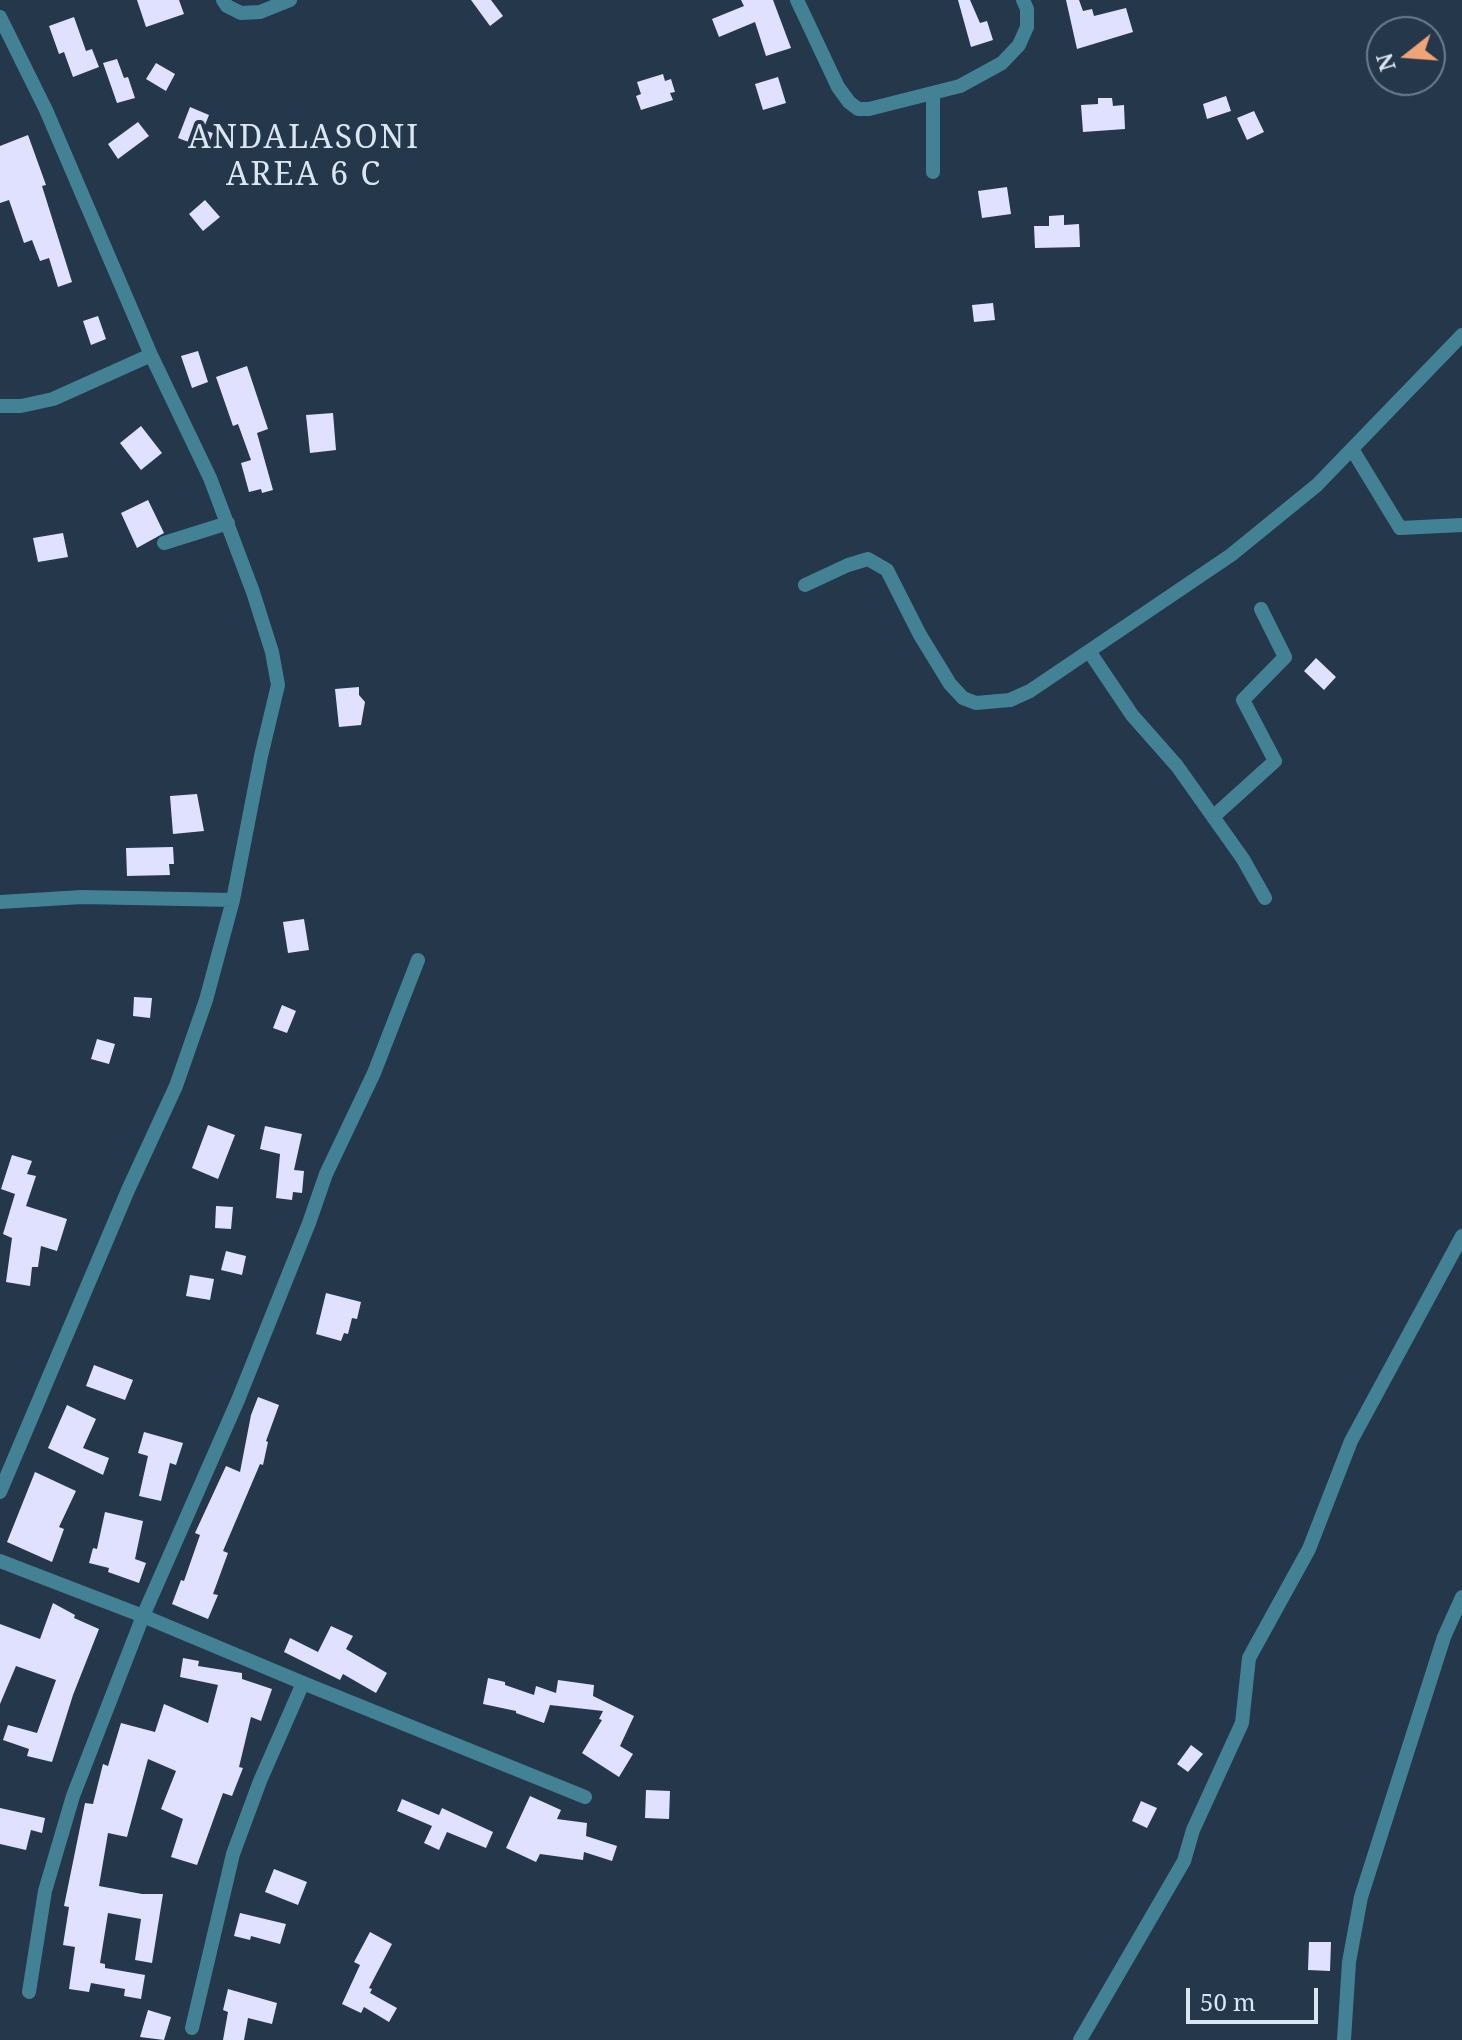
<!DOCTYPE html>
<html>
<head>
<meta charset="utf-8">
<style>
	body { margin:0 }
	#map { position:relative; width:1462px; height:2040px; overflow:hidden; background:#25374a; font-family:"Noto Serif",serif }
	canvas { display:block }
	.north { position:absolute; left:1366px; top:16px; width:80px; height:80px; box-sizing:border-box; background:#25374a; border:2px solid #6e7d8e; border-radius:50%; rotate:253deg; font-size:22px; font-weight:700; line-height:32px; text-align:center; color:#dbe6f3 }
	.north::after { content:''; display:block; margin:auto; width:28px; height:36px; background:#efa377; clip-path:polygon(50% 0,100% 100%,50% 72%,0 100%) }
	.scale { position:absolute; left:1186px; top:1988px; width:132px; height:36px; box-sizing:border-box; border:4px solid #dbe6f3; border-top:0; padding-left:10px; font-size:24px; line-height:28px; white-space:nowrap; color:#dbe6f3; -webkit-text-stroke:6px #25374a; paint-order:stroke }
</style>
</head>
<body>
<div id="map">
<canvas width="1462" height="2040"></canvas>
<div class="north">N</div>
<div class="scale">50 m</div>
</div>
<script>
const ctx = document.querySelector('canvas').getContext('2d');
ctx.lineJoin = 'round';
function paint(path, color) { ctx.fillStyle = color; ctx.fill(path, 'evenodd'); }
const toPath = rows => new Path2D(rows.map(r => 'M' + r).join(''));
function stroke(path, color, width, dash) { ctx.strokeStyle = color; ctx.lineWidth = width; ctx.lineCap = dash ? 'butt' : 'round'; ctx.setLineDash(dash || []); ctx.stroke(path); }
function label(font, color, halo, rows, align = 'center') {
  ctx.font = font + ' "Noto Serif",serif'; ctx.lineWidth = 8; ctx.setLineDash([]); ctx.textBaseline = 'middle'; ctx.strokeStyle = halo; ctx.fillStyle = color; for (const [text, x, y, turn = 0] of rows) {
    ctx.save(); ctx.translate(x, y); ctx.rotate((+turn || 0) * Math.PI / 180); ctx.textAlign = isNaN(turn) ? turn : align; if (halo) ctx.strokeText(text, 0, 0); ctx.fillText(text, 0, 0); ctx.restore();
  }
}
const building = toPath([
	[137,0,179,0,184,14,146,27],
	[471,0,491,0,503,16,490,26],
	[741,0,773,0,791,48,766,56,755,22,719,37,712,19,744,6],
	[958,0,970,0,980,23,987,21,993,40,971,47],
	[1066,0,1079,0,1083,11,1092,9,1094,16,1126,8,1133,32,1077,49],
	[74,17,86,51,92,49,99,67,73,77,64,52,59,54,49,26],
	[117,59,124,78,128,77,135,98,117,103,103,63],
	[156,63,175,74,166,91,146,79],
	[663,74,665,81,671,79,675,92,670,93,673,100,641,110,636,96,641,94,637,82],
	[778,77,786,103,763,110,755,84],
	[1226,96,1231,111,1207,119,1203,104],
	[1098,98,1112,98,1113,106,1124,105,1125,129,1083,132,1081,105,1098,104],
	[190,107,209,115,203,130,213,133,207,149,178,138],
	[1254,111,1264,132,1247,140,1237,118],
	[138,122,149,136,118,159,108,144],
	[28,135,46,185,42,186,72,282,58,287,49,258,40,261,32,240,24,243,9,200,0,203,0,146],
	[1007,187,1011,214,982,218,978,191],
	[205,200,220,217,203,231,189,214],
	[1064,215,1064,225,1079,224,1080,247,1035,248,1034,226,1049,226,1049,216],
	[993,303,995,320,974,322,972,305],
	[98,316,106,339,91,345,83,321],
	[198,351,208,382,192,388,181,356],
	[247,366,268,429,257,433,273,490,262,493,261,489,249,492,241,463,251,460,238,424,233,426,216,377],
	[333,413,336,450,310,453,306,415],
	[141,426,162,453,141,470,120,443],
	[148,500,164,533,137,548,121,513],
	[63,533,68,557,38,562,33,538],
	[1316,658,1336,677,1324,690,1304,671],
	[359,687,359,695,365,702,361,725,339,727,335,689],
	[197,794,204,831,173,834,170,796],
	[173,847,174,864,169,864,170,875,127,876,126,848],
	[304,919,309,950,288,953,283,922],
	[134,997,152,998,150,1018,133,1016],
	[282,1005,296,1011,287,1033,273,1028],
	[97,1039,115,1044,109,1064,91,1059],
	[208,1125,235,1135,218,1179,192,1168],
	[265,1126,302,1134,294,1170,304,1171,302,1193,293,1192,292,1200,276,1198,280,1154,260,1149],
	[12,1155,32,1161,27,1174,36,1176,26,1206,67,1219,57,1251,41,1246,38,1267,32,1267,30,1286,6,1282,12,1238,3,1234,15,1194,1,1189],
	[216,1206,233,1207,231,1229,215,1228],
	[226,1251,246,1256,242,1275,221,1270],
	[190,1275,214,1279,210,1300,186,1296],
	[326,1293,361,1302,357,1319,352,1318,348,1334,344,1333,341,1341,316,1334],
	[94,1365,133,1380,125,1400,86,1386],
	[258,1397,279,1405,266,1441,268,1442,263,1465,260,1464,223,1551,228,1553,213,1594,218,1595,208,1619,172,1604,181,1580,184,1581,200,1535,195,1533,226,1466,240,1472,251,1415],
	[67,1405,96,1419,83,1448,109,1458,103,1475,48,1448],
	[144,1432,183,1443,176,1465,170,1463,161,1501,139,1496,148,1456,138,1453],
	[35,1472,76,1491,59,1527,64,1529,52,1562,7,1542],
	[105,1512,143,1521,135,1559,146,1563,139,1583,108,1572,109,1568,89,1563,93,1548,97,1549],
	[53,1603,75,1615,74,1618,99,1629,73,1695,52,1762,27,1756,29,1749,3,1740,8,1725,37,1733,56,1680,16,1666,0,1704,0,1624,40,1639],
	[331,1626,353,1636,346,1649,387,1673,376,1693,343,1674,340,1680,284,1652,290,1638,318,1652],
	[183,1658,199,1661,198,1666,242,1673,242,1679,272,1689,261,1721,251,1717,239,1767,243,1768,232,1796,223,1793,197,1865,171,1857,183,1819,161,1809,176,1771,148,1759,127,1837,108,1833,99,1886,142,1894,163,1894,152,1963,135,1960,141,1919,108,1913,100,1963,105,1964,105,1968,145,1975,141,1999,124,1996,125,1989,91,1983,89,1992,69,1989,75,1947,63,1945,69,1907,64,1906,85,1803,93,1804,103,1764,108,1766,121,1723,155,1732,164,1704,208,1723,218,1685,180,1677],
	[488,1678,505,1682,505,1685,534,1695,536,1686,556,1693,558,1680,594,1685,593,1696,634,1716,620,1746,633,1754,619,1777,582,1753,602,1720,599,1719,603,1711,550,1705,544,1723,516,1713,516,1711,483,1704],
	[1191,1745,1203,1754,1188,1772,1177,1764],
	[646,1790,670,1791,669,1819,645,1818],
	[530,1796,561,1810,557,1819,587,1823,586,1836,617,1846,612,1861,584,1852,583,1860,540,1854,536,1862,506,1848],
	[402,1799,439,1815,442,1808,493,1832,486,1848,447,1832,439,1850,424,1843,432,1826,397,1811],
	[1141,1801,1157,1808,1147,1828,1132,1821],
	[0,1808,45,1818,42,1833,31,1830,26,1850,0,1844],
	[274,1869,307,1882,298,1905,265,1892],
	[240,1913,286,1924,280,1944,251,1936,250,1940,234,1936],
	[370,1932,392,1944,369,1988,372,1989,370,1993,397,2008,389,2022,364,2007,361,2013,342,2004,360,1965,354,1962],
	[1309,1942,1331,1942,1330,1971,1308,1970],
	[228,1989,277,2003,272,2024,248,2018,244,2040,223,2040,228,2012,223,2010],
	[148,2010,171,2017,164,2040,140,2037]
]);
const street = toPath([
	[223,0,227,6,241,13,260,12,290,0],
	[797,0,838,87,849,102,858,109,869,109,960,86,1002,63,1019,45,1027,27,1027,9,1023,0],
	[0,17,46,110,151,355,210,478,253,592,272,652,278,685,261,756,233,900,206,1000,176,1086,128,1190,0,1492],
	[933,94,933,172],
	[0,406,21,406,53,399,151,355],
	[1352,449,1400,528,1462,525],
	[164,543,228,523],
	[805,585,848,565,868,559,887,570,920,635,950,684,963,698,976,703,1010,700,1030,691,1231,555,1317,485,1462,335],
	[1089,651,1132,715,1177,766,1243,859,1265,898],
	[1213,817,1275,761,1243,700,1285,657,1261,609],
	[0,902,82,897,233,900],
	[0,1561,143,1616,303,1683,585,1797],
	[29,1992,45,1891,73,1796,143,1616,238,1400,309,1223,326,1174,374,1073,418,960],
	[192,2028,233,1854,260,1781,303,1683],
	[1080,2040,1184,1861,1193,1830,1242,1723,1249,1658,1309,1549,1351,1441,1462,1236],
	[1344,2040,1349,1962,1361,1897,1444,1637,1462,1597]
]);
const quarterNames = [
	["ANDALASONI",304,139],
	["AREA 6 C",304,176]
];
paint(building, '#dfe1fe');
stroke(street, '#438295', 14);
ctx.letterSpacing = '2px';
label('32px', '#dbe6f3', '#25374a', quarterNames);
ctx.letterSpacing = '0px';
</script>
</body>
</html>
